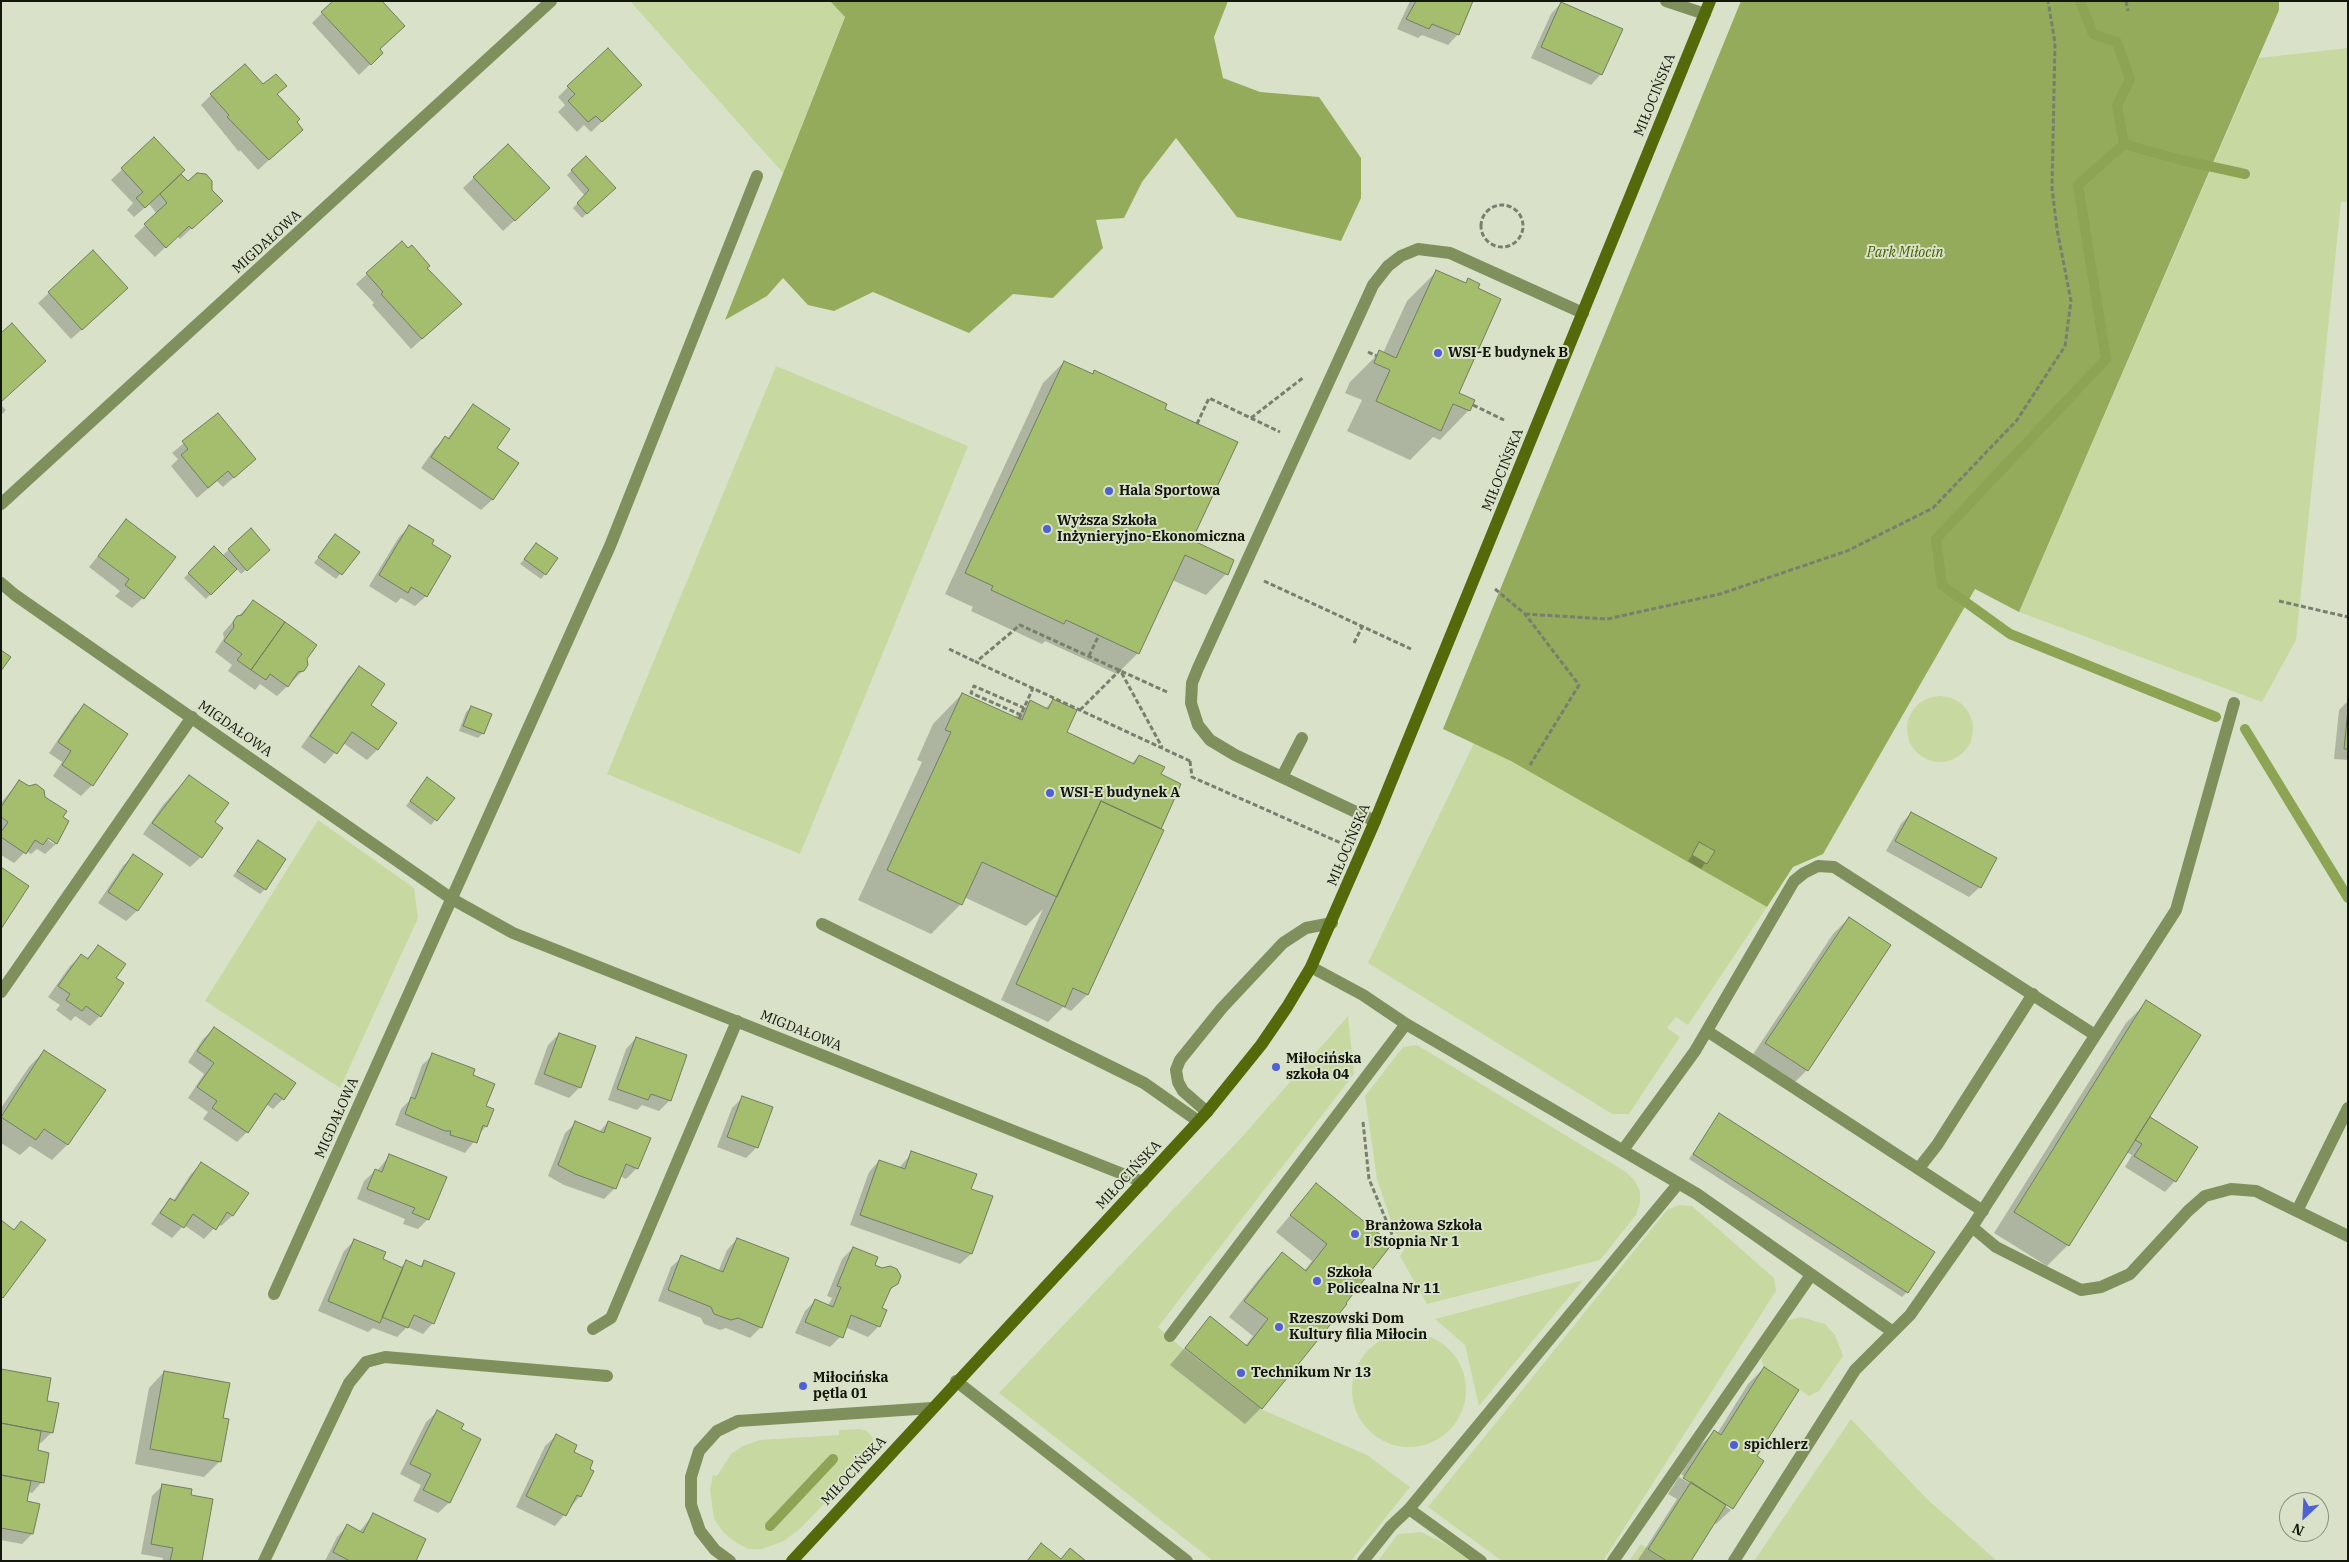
<!DOCTYPE html>
<html>
<head>
<meta charset="utf-8">
<style>
	body { margin:0 }
	#map { position:relative; width:2349px; height:1562px; overflow:hidden; background:#d9e2c8; font-family:"IBM Plex Serif",serif }
	canvas { display:block }
	.frame { position:absolute; inset:0; border:2px solid #13160d; pointer-events:none }
	.north { position:absolute; left:2279px; top:1492px; width:50px; height:50px; box-sizing:border-box; background:#d9e2c8; border:1px solid #8a907d; border-radius:50%; rotate:205deg; font-size:14px; font-weight:700; line-height:20px; text-align:center; color:#13160d }
	.north::after { content:''; display:block; margin:auto; width:18px; height:22px; background:#4f5fd5; clip-path:polygon(50% 0,100% 100%,50% 72%,0 100%) }
</style>
</head>
<body>
<div id="map">
<canvas width="2349" height="1562"></canvas>
<div class="frame"></div>
<div class="north">N</div>
</div>
<script>
const ctx = document.querySelector('canvas').getContext('2d');
ctx.lineJoin = 'round';
function paint(path, color) { ctx.fillStyle = color; ctx.fill(path, 'evenodd'); }
const toPath = rows => new Path2D(rows.map(r => 'M' + r).join(''));
function stroke(path, color, width, dash) { ctx.strokeStyle = color; ctx.lineWidth = width; ctx.lineCap = dash ? 'butt' : 'round'; ctx.setLineDash(dash || []); ctx.stroke(path); }
function label(font, color, halo, rows, align = 'center') {
  ctx.font = font + ' "IBM Plex Serif",serif'; ctx.lineWidth = 4; ctx.setLineDash([]); ctx.textBaseline = 'middle'; ctx.strokeStyle = halo; ctx.fillStyle = color; for (const [text, x, y, turn = 0] of rows) {
    ctx.save(); ctx.translate(x, y); ctx.rotate((+turn || 0) * Math.PI / 180); ctx.textAlign = isNaN(turn) ? turn : align; if (halo) ctx.strokeText(text, 0, 0); ctx.fillText(text, 0, 0); ctx.restore();
  }
}
const green = toPath([
	[630,1,830,1,845,16,783,173],
	[2348,48,2348,202,2341,202,2296,640,2262,702,2019,612,2259,58],
	[776,366,968,446,800,854,607,774],
	'1907 729a33 33 0 1 1 66 0a33 33 0 1 1-66 0Z',
	[1474,743,1511,760,1767,907,1688,1025,1676,1017,1667,1028,1680,1037,1629,1114,1612,1114,1368,963],
	[318,820,414,888,418,918,340,1088,205,1001],
	[1348,1016,1354,1074,1158,1327,1182,1348,1263,1410,1367,1455,1410,1487,1351,1561,1213,1561,999,1393,1240,1139],
	[1417,1045,1626,1172,1635,1181,1640,1191,1640,1202,1636,1215,1600,1260,1427,1304,1400,1256,1407,1245,1395,1233,1377,1179,1365,1096,1403,1047],
	[1679,1205,1692,1206,1774,1278,1776,1291,1603,1561,1502,1561,1428,1507,1667,1210],
	[1583,1280,1479,1406,1465,1345,1435,1319],
	[1801,1317,1825,1324,1835,1335,1843,1356,1819,1391,1809,1396,1764,1367,1761,1359,1786,1321],
	'1352 1390a57 57 0 1 1 114 0a57 57 0 1 1-114 0Z',
	[1851,1419,1927,1499,1997,1561,1754,1561],
	[860,1429,867,1431,872,1437,874,1443,872,1453,801,1528,784,1541,762,1549,748,1549,735,1542,724,1533,714,1519,710,1490,713,1475,717,1476,731,1454,743,1446,760,1440,839,1435,839,1430],
	[1421,1532,1444,1543,1472,1561,1378,1561,1398,1534],
	[1641,1544,1648,1549,1667,1561,1629,1561]
]);
const forest = toPath([
	[830,1,1228,1,1214,37,1223,78,1260,92,1319,97,1361,158,1361,198,1341,241,1237,217,1176,138,1142,182,1124,218,1096,220,1103,248,1053,298,1013,294,969,333,873,292,834,311,808,305,783,278,767,296,725,320,845,17],
	[1741,1,2279,1,2279,10,2019,612,1975,589,1823,854,1793,867,1767,907,1511,761,1443,729]
]);
const shadow = toPath([
	[1410,1,1472,1,1458,34,1448,45,1422,35,1418,38,1397,29],
	[1561,3,1601,74,1591,85,1531,58,1551,14],
	[322,13,382,53,359,75,312,23],
	[263,86,285,86,276,95,295,122,291,140,258,170,240,150,239,152,201,105,211,95],
	[568,87,630,95,591,132,584,125,577,132,558,112,565,105,558,97],
	[154,139,210,211,180,239,177,236,155,257,134,236,157,214,149,204,134,217,127,210,133,203,111,180],
	[508,145,538,199,503,231,463,188],
	[586,157,609,193,582,218,573,208,585,196,567,175],
	[408,250,425,268,450,314,411,349,372,305,374,303,356,284,367,274],
	[1437,271,1464,284,1468,280,1457,394,1469,410,1440,440,1433,437,1410,460,1347,431,1362,400,1345,393,1350,382,1380,352,1383,353,1407,301],
	[49,293,116,299,71,339,38,303],
	[1064,362,1091,375,1095,372,1163,409,1190,541,1232,561,1226,574,1206,595,1172,580,1138,653,1117,674,1045,641,1042,644,971,611,973,607,945,594,1043,383],
	[1,405,6,410,1,415],
	[473,405,495,448,517,463,492,500,481,510,421,468,435,448,445,438,447,439],
	[218,415,255,459,223,487,217,481,197,498,171,466,178,459,172,453],
	[126,521,143,598,132,608,115,596,120,591,89,567],
	[409,527,430,544,426,596,415,606,401,598,396,603,369,586,399,537],
	[250,530,263,555,241,574,236,568,206,599,184,578,214,548,222,556],
	[331,541,358,552,336,579,314,563],
	[536,544,545,574,541,579,520,564],
	[253,601,306,659,303,671,277,696,260,684,255,690,241,680,228,671,232,665,215,652,224,638,223,633,227,628],
	[359,668,378,749,367,760,343,743,325,764,301,747,349,678],
	[962,694,1014,718,1031,702,1045,709,1053,700,1065,733,1131,764,1139,756,1159,775,1087,995,1071,1011,1063,1007,1048,1022,1001,1000,1043,909,1026,926,964,897,961,904,931,934,858,900,922,762,917,760,933,724],
	[2348,701,2348,760,2334,759,2339,710],
	[84,706,126,734,92,785,81,796,53,776,62,762,49,753,74,716],
	[471,707,483,733,478,738,459,731,466,712],
	[189,776,214,823,201,857,190,867,143,834,163,805],
	[19,781,44,798,68,821,56,844,45,854,37,849,31,854,26,851,14,863,1,855,1,803],
	[43,834,54,841,54,844,42,836],
	[422,784,453,798,431,825,406,806],
	[1911,813,1980,887,1969,897,1886,851,1901,824],
	[258,841,265,889,260,894,233,876],
	[1700,844,1713,851,1701,869,1688,861],
	[133,856,161,874,137,911,126,921,98,903,123,866],
	[1849,918,1807,1070,1791,1086,1750,1059,1833,934],
	[98,947,114,978,100,1016,90,1026,75,1016,71,1021,56,1010,60,1005,48,997,70,966,81,955,86,959],
	[2147,1002,2146,1123,2150,1119,2175,1181,2165,1192,2125,1167,2132,1155,2126,1152,2068,1245,2047,1266,1994,1233,2126,1023],
	[214,1029,283,1099,273,1109,266,1104,247,1132,237,1142,203,1119,208,1112,188,1098,204,1074,188,1062,203,1039],
	[559,1034,580,1087,569,1098,534,1084,548,1045],
	[636,1038,670,1100,659,1111,642,1105,637,1110,608,1100,626,1049],
	[44,1051,67,1145,52,1160,30,1146,20,1155,1,1143,1,1108,29,1067],
	[433,1055,471,1076,485,1107,486,1126,465,1153,395,1125,401,1109,409,1101,422,1065],
	[742,1098,757,1147,746,1158,717,1147,732,1108],
	[1719,1115,1907,1292,1902,1297,1689,1159],
	[608,1122,637,1168,626,1179,620,1176,615,1188,604,1199,564,1185,548,1176,565,1133,576,1123,599,1132],
	[912,1153,970,1189,971,1254,960,1264,850,1225,869,1172,879,1161,899,1168],
	[390,1155,428,1219,418,1229,403,1224,405,1219,357,1199,364,1181,375,1171,377,1171],
	[202,1163,247,1193,232,1216,221,1226,218,1224,204,1239,184,1225,172,1238,151,1224,160,1211,170,1200,173,1201,191,1174],
	[1316,1185,1346,1304,1261,1408,1245,1424,1170,1365,1210,1318,1245,1346,1253,1336,1229,1317,1266,1270,1282,1254,1304,1271,1312,1261,1276,1232],
	[737,1239,761,1327,750,1338,726,1328,720,1330,704,1324,701,1318,658,1301,671,1267,682,1257,718,1272,727,1250],
	[355,1240,382,1260,400,1268,406,1262,419,1267,425,1261,433,1323,423,1334,407,1327,397,1337,373,1328,368,1332,318,1311,344,1251],
	[853,1248,897,1283,888,1292,881,1309,879,1326,868,1337,845,1327,840,1337,830,1347,795,1333,805,1311,815,1301,828,1306,832,1298,827,1296,842,1259],
	[1764,1368,1725,1503,1725,1506,1731,1510,1716,1524,1714,1523,1689,1561,1638,1560,1677,1499,1668,1494,1679,1477,1691,1484,1693,1482,1681,1474,1698,1448,1714,1432,1717,1434,1748,1384],
	[1,1370,45,1402,52,1432,41,1443,38,1442,36,1451,42,1482,32,1493,28,1492,26,1502,32,1534,22,1544,1,1540],
	[164,1372,222,1419,220,1461,204,1477,135,1464,149,1388],
	[437,1412,459,1430,480,1440,449,1503,438,1513,413,1501,421,1485,400,1474,426,1422],
	[556,1436,572,1452,580,1496,555,1526,516,1507,545,1446],
	[163,1485,190,1496,200,1561,162,1561,163,1558,141,1554,152,1496],
	[373,1515,414,1561,325,1561,337,1537,347,1526,359,1532]
]);
const stream = toPath([
	[2080,1,2093,34,2117,42,2130,80,2117,105,2124,144,2078,185,2106,359,1936,539,1942,585,2010,634,2216,717],
	[2124,144,2181,160,2245,174],
	[2245,729,2348,898],
	[770,1526,833,1459]
]);
const building = toPath([
	[333,1,382,1,405,26,380,49,383,53,371,65,321,12,333,1],
	[1416,1,1473,1,1459,35,1432,24,1429,29,1406,19,1416,1],
	[1561,2,1623,29,1602,75,1541,47,1561,2],
	[608,48,642,85,602,122,596,116,588,122,568,101,575,94,567,86,608,48],
	[245,64,263,84,276,74,287,86,277,94,300,119,297,122,303,130,269,160,227,117,229,115,210,94,245,64],
	[154,137,185,170,145,208,136,198,143,192,121,168,154,137],
	[508,144,550,188,515,221,473,177,508,144],
	[586,156,616,188,587,214,577,203,589,190,571,170,586,156],
	[197,173,206,174,212,181,212,190,223,201,192,229,189,226,166,248,144,224,167,203,160,194,181,174,188,181,197,173],
	[402,241,408,248,412,245,430,266,427,268,462,304,422,339,381,294,383,292,366,273,402,241],
	[93,250,128,288,82,330,48,292,93,250],
	[1436,270,1466,283,1468,278,1480,284,1478,288,1501,299,1459,393,1475,400,1470,411,1453,404,1441,431,1376,401,1390,370,1374,363,1379,350,1396,358,1436,270],
	[12,323,46,361,1,402,1,333,12,323],
	[1064,361,1093,374,1094,370,1167,404,1165,409,1238,442,1192,540,1234,560,1228,575,1185,555,1139,654,1066,620,1064,624,991,590,993,586,965,573,1064,361],
	[473,404,510,429,497,448,519,463,493,500,431,457,445,436,449,439,473,404],
	[218,413,256,459,234,478,228,471,208,488,181,455,188,449,182,441,218,413],
	[126,519,176,557,144,599,125,585,129,579,98,556,126,519],
	[409,525,434,540,432,544,451,556,427,597,411,587,408,593,379,575,409,525],
	[251,528,270,550,247,571,228,549,251,528],
	[335,534,360,552,342,575,318,557,335,534],
	[536,543,558,558,546,575,524,559,536,543],
	[214,546,237,569,211,595,188,573,214,546],
	[253,600,285,622,251,670,237,660,242,654,224,641,234,627,233,622,237,616,242,615,253,600],
	[285,622,317,645,307,659,308,665,304,671,298,672,288,687,270,674,266,680,251,670,285,622],
	[1,650,11,657,1,671,1,650],
	[359,666,385,684,371,705,397,723,378,750,352,732,337,754,310,736,359,666],
	[962,693,1022,720,1030,700,1048,709,1053,699,1077,710,1067,732,1134,764,1139,755,1165,767,1161,774,1181,784,1161,829,1101,801,1057,897,982,862,962,905,887,870,951,732,945,730,962,693],
	[84,704,128,734,93,786,62,765,71,751,58,742,84,704],
	[471,706,492,714,484,734,463,726,471,706],
	[2348,709,2348,749,2344,749,2348,709],
	[189,775,229,803,215,822,223,828,202,858,152,823,189,775],
	[427,777,455,798,437,821,410,801,427,777],
	[19,780,29,786,36,784,44,790,45,797,67,811,63,817,69,821,57,844,48,838,43,845,35,840,26,854,1,837,1,832,8,822,1,817,1,807,19,780],
	[1101,801,1164,830,1088,995,1073,988,1065,1007,1016,984,1101,801],
	[1911,812,1997,858,1981,888,1895,841,1911,812],
	[258,840,286,859,266,890,237,871,258,840],
	[1699,842,1715,851,1707,864,1692,855,1699,842],
	[133,854,163,874,138,911,108,892,133,854],
	[1,867,29,886,1,929,1,867],
	[1849,917,1891,945,1808,1071,1765,1043,1849,917],
	[98,945,126,964,116,978,124,983,101,1017,86,1006,82,1011,66,1000,70,994,58,986,81,954,88,959,98,945],
	[2146,1000,2201,1035,2069,1246,2014,1212,2146,1000],
	[214,1027,296,1083,284,1100,275,1093,248,1133,212,1108,217,1101,197,1087,214,1063,197,1051,214,1027],
	[559,1033,596,1046,581,1088,544,1074,559,1033],
	[636,1037,687,1055,671,1101,651,1094,648,1100,617,1089,636,1037],
	[44,1050,106,1090,68,1145,44,1129,36,1140,1,1117,44,1050],
	[432,1053,475,1069,473,1075,495,1084,486,1106,494,1109,487,1127,483,1125,477,1143,450,1135,451,1131,445,1131,405,1114,411,1097,415,1099,432,1053],
	[742,1096,773,1107,758,1148,727,1137,742,1096],
	[1719,1113,1935,1252,1908,1293,1693,1154,1719,1113],
	[2150,1117,2198,1147,2176,1182,2134,1156,2142,1144,2135,1140,2150,1117],
	[575,1121,604,1133,608,1121,651,1138,638,1169,626,1164,616,1189,575,1174,558,1165,575,1121],
	[911,1151,977,1174,971,1189,993,1196,972,1254,860,1215,879,1160,905,1169,911,1151],
	[389,1154,447,1177,429,1220,412,1213,415,1208,367,1189,375,1169,382,1172,389,1154],
	[201,1162,249,1193,233,1216,227,1212,216,1230,193,1214,184,1228,160,1213,170,1198,175,1201,201,1162],
	[1316,1183,1392,1244,1346,1303,1347,1304,1262,1409,1185,1348,1210,1316,1247,1346,1268,1319,1244,1301,1282,1252,1306,1271,1327,1244,1290,1215,1316,1183],
	[1,1220,14,1230,21,1221,46,1240,3,1298,1,1296,1,1220],
	[737,1238,789,1258,762,1328,738,1318,731,1320,714,1314,711,1307,668,1290,681,1255,723,1272,737,1238],
	[354,1239,386,1252,383,1259,403,1268,380,1323,328,1301,354,1239],
	[853,1247,878,1257,875,1265,882,1268,890,1266,897,1269,901,1276,898,1284,891,1288,882,1308,887,1310,880,1327,851,1315,843,1338,805,1322,815,1299,833,1307,841,1287,837,1286,853,1247],
	[406,1260,422,1267,424,1260,455,1273,434,1324,414,1315,408,1328,382,1317,406,1260],
	[1764,1367,1799,1390,1757,1456,1764,1461,1733,1509,1683,1478,1714,1430,1721,1435,1764,1367],
	[1,1369,51,1378,47,1401,59,1403,53,1433,1,1423,1,1369],
	[164,1371,230,1383,223,1418,229,1419,221,1462,150,1449,164,1371],
	[437,1410,464,1424,461,1429,481,1439,450,1503,423,1490,431,1474,410,1464,437,1410],
	[1,1423,41,1431,38,1450,49,1453,44,1483,1,1475,1,1423],
	[556,1434,577,1445,574,1452,593,1461,590,1469,594,1471,581,1497,577,1495,566,1516,526,1496,556,1434],
	[1,1475,31,1481,27,1501,40,1504,33,1534,1,1528,1,1475],
	[1691,1482,1726,1505,1691,1561,1667,1561,1648,1549,1691,1482],
	[162,1484,192,1489,191,1495,213,1499,202,1561,170,1561,173,1548,151,1544,162,1484],
	[373,1513,426,1539,416,1561,350,1561,333,1552,347,1524,363,1533,373,1513],
	[1041,1543,1061,1559,1070,1548,1086,1561,1027,1561,1041,1543]
]);
const path = toPath([
	[2126,1,2128,11],
	'1481 226a21 21 0 1 1 42 0a21 21 0 1 1-42 0Z',
	[1368,352,1377,356],
	[1473,405,1504,420],
	[1251,418,1304,377],
	[1197,424,1209,398,1280,432],
	[1264,581,1411,649],
	[1495,589,1525,614,1579,685,1530,765],
	[2279,601,2348,617],
	[1525,614,1607,619,1720,594,1847,551,1933,508,2017,420,2065,346,2071,301,2057,229,2052,188,2055,43,2048,1],
	[1354,643,1362,627],
	[949,649,976,662],
	[1089,656,1099,635],
	[1167,692,1020,625,976,662,1190,761],
	[1080,710,1120,670,1162,747],
	[1021,715,971,693,974,686,1024,708],
	[1019,719,1033,688],
	[1190,761,1192,777,1341,843],
	[1363,1122,1369,1179,1396,1244,1392,1244]
]);
const lane = toPath([
	[1282,777,1302,738],
	[1375,821,1235,755,1210,740,1198,725,1191,703,1192,683,1198,668,1373,285,1388,266,1401,256,1418,249,1450,253,1583,313],
	[822,924,1144,1083,1198,1121],
	[1311,967,1363,995,1406,1024,1697,1194,1893,1332],
	[1,992,192,717],
	[1707,1031,1983,1211],
	[1207,1112,1183,1091,1178,1082,1176,1070,1180,1060,1222,1008,1283,943,1306,928,1332,923],
	[1623,1150,1695,1051,1794,881,1804,873,1818,866,1834,867,2095,1035],
	[1919,1168,1937,1145,2033,994],
	[2297,1211,2348,1108],
	[1972,1227,1996,1247,2081,1290,2101,1287,2130,1274,2188,1211,2205,1196,2231,1189,2256,1191,2348,1236],
	[593,1329,611,1318,737,1021],
	[1170,1336,1406,1024],
	[956,1381,1187,1561],
	[1409,1509,1678,1184],
	[264,1561,349,1383,366,1362,385,1357,607,1376],
	[730,1561,715,1550,700,1531,691,1505,691,1477,699,1451,717,1431,738,1421,932,1408],
	[1363,1561,1391,1526,1409,1509,1481,1561],
	[1613,1561,1811,1275],
	[1734,1561,1855,1370,1910,1315,1972,1227,2176,910,2234,703]
]);
const street = toPath([
	[1666,1,1705,14],
	[1,504,551,1],
	[1,583,15,595,452,899,513,933,1143,1182],
	[274,1294,610,546,757,176]
]);
const secondary = toPath([
	[792,1561,1207,1112,1261,1045,1287,1007,1311,967,1375,821,1710,1]
]);
const markers = [
	[1438,353,5,"#4f5fd5"],
	[1109,491,5,"#4f5fd5"],
	[1047,529,5,"#4f5fd5"],
	[1050,793,5,"#4f5fd5"],
	[1276,1067,5,"#4f5fd5"],
	[1355,1234,5,"#4f5fd5"],
	[1317,1281,5,"#4f5fd5"],
	[1279,1327,5,"#4f5fd5"],
	[1241,1373,5,"#4f5fd5"],
	[803,1386,5,"#4f5fd5"],
	[1734,1445,5,"#4f5fd5"]
];
const streetNames = [
	["MIŁOCIŃSKA",1655,95,-68],
	["MIGDAŁOWA",267,242,-42],
	["MIŁOCIŃSKA",1503,470,-68],
	["MIGDAŁOWA",235,729,35],
	["MIŁOCIŃSKA",1349,845,-67],
	["MIGDAŁOWA",801,1031,22],
	["MIGDAŁOWA",337,1118,-66],
	["MIŁOCIŃSKA",1129,1175,-47],
	["MIŁOCIŃSKA",854,1471,-47]
];
const parkNames = [
	["Park Miłocin",1905,253]
];
const poiNames = [
	["WSI-E budynek B",1448,353],
	["Hala Sportowa",1119,491],
	["Wyższa Szkoła",1057,521],
	["Inżynieryjno-Ekonomiczna",1057,537],
	["WSI-E budynek A",1060,793],
	["Miłocińska",1286,1059],
	["szkoła 04",1286,1075],
	["Branżowa Szkoła",1365,1226],
	["I Stopnia Nr 1",1365,1242],
	["Szkoła",1327,1273],
	["Policealna Nr 11",1327,1289],
	["Rzeszowski Dom",1289,1319],
	["Kultury filia Miłocin",1289,1335],
	["Technikum Nr 13",1251,1373],
	["Miłocińska",813,1378],
	["pętla 01",813,1394],
	["spichlerz",1744,1445]
];
paint(green, '#c7d9a1');
paint(forest, '#93ab5b');
paint(shadow, '#0003');
stroke(stream, '#8ca454', 10);
paint(building, '#a5be6d');
stroke(building, '#727b63', 1);
stroke(path, '#797f6e', 3, [5, 2.5]);
stroke(lane, '#7f905c', 12);
stroke(street, '#7f905c', 12);
stroke(secondary, '#53690a', 12);
for (const [x, y, r, color] of markers) { const dot = new Path2D(); dot.arc(x, y, r, 0, 2 * Math.PI); ctx.fillStyle = color; ctx.fill(dot); stroke(dot, '#d9e2c8', 2); }
label('14px', '#13160d', '#d9e2c8', streetNames);
label('italic 14px', '#4a5e00', '#d9e2c8', parkNames);
label('bold 14px', '#13160d', '#d9e2c8', poiNames, 'left');
</script>
</body>
</html>
